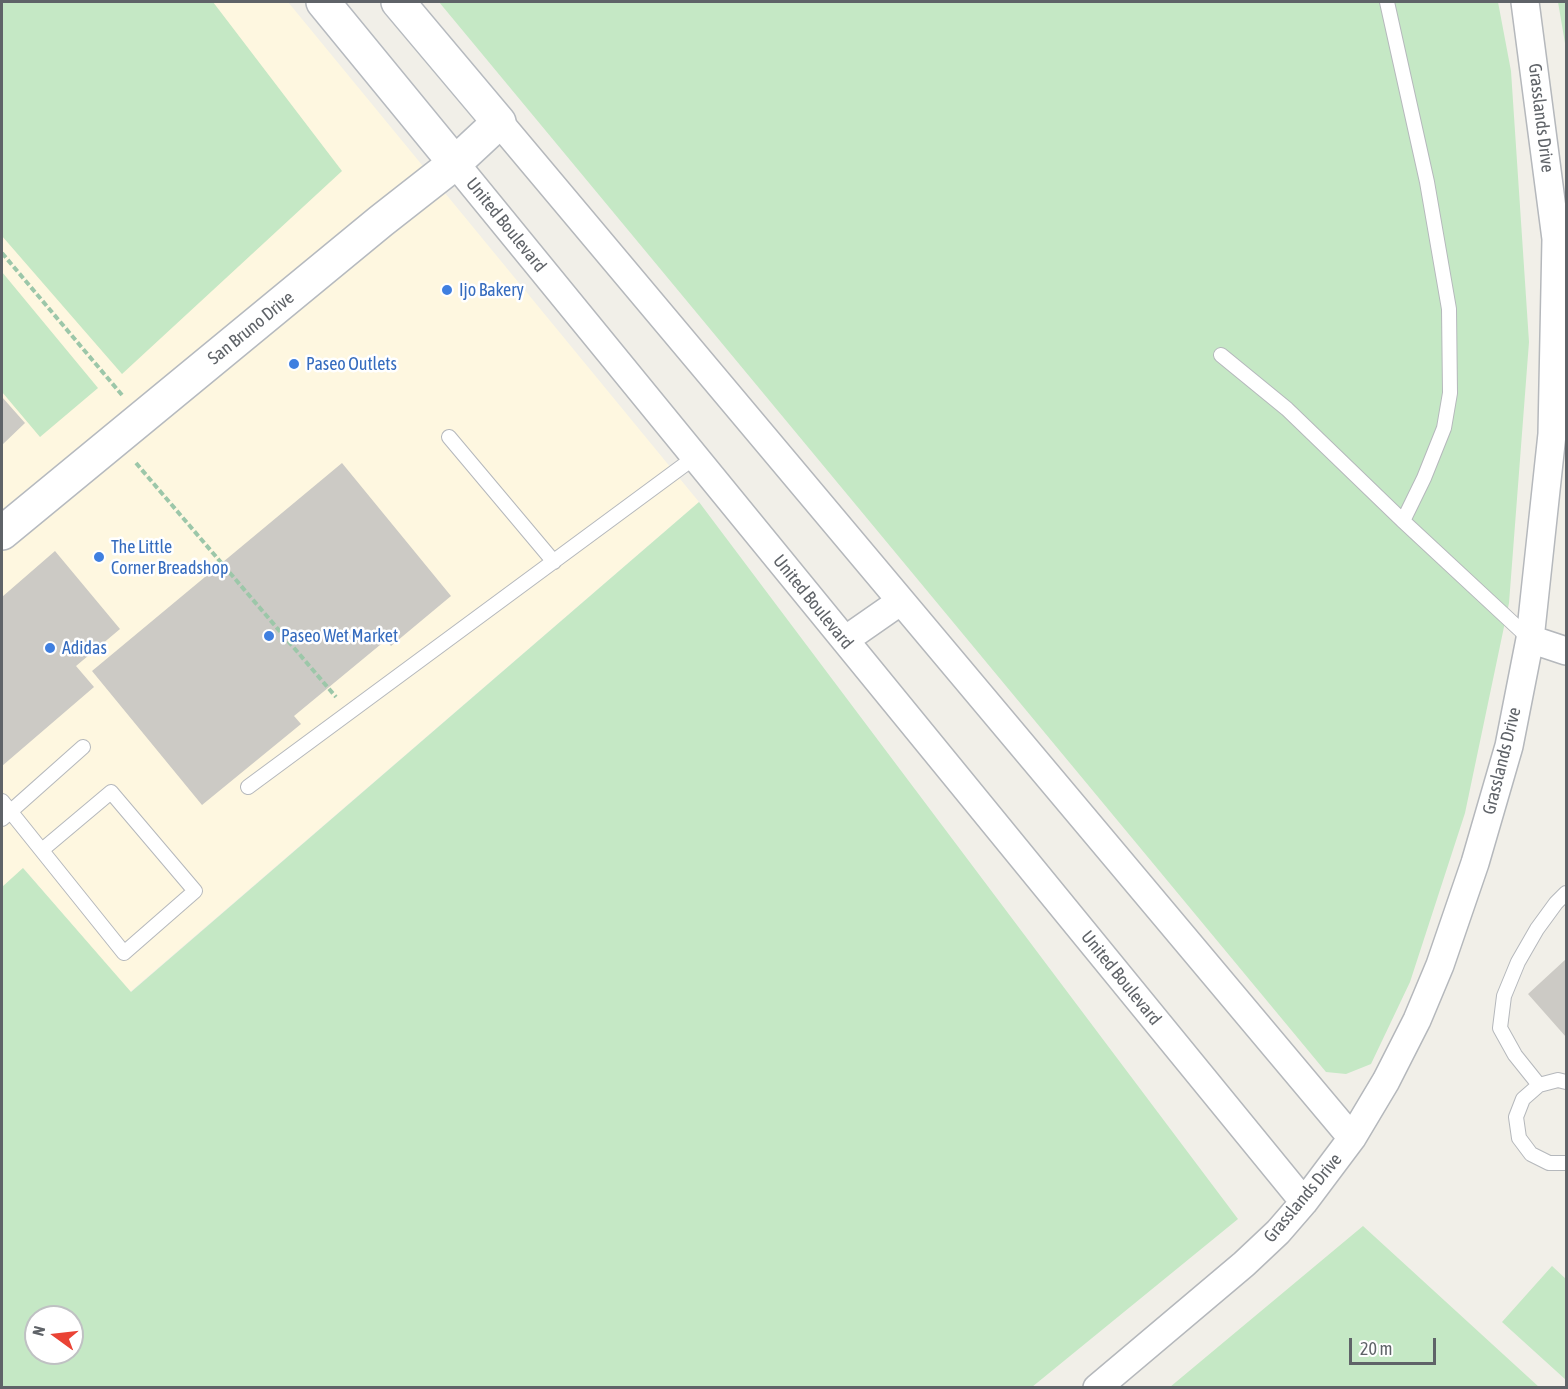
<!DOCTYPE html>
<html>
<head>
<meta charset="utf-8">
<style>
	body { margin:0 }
	#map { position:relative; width:1568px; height:1389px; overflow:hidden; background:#f1efe8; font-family:"Asap Condensed",sans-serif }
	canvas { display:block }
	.frame { position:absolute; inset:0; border:3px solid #5f6368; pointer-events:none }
	.north { position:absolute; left:24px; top:1305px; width:60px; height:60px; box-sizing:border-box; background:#fff; border:2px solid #bfc1c3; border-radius:50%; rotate:285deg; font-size:16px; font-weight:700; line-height:24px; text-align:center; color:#5f6368 }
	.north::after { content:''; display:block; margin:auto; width:21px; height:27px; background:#ea4335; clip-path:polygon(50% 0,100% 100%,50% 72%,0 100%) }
	.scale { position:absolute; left:1349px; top:1338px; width:87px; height:27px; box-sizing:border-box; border:3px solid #5f6368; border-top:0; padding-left:8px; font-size:18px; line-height:21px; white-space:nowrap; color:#5f6368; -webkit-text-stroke:4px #fff; paint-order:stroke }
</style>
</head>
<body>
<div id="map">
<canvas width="1568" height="1389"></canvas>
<div class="frame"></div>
<div class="north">N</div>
<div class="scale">20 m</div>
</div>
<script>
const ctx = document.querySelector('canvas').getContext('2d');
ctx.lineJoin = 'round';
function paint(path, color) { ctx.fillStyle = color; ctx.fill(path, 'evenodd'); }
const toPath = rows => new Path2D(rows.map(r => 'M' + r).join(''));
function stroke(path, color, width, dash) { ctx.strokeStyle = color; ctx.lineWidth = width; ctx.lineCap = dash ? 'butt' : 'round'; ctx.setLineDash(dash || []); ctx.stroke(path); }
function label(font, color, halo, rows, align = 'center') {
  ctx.font = font + ' "Asap Condensed",sans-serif'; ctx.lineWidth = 5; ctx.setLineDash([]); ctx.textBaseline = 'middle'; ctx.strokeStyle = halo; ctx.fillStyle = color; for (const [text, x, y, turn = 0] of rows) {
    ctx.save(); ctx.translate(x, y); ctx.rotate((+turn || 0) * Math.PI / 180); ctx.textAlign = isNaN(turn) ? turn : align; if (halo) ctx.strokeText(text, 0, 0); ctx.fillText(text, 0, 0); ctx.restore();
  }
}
const commercial = toPath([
	[2,2,288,2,699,502,130,992,24,869,2,887]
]);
const green = toPath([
	[2,2,213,2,342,171,122,374,2,236],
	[439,2,1498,2,1511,71,1529,342,1509,603,1465,813,1410,982,1371,1064,1346,1074,1326,1072],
	[1558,2,1566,2,1566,49],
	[2,272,98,388,40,437,2,392],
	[699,502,1238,1219,1032,1387,2,1387,2,887,23,868,131,992],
	[36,1317,72,1317,72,1353,36,1353],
	[1363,1226,1539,1387,1170,1387],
	[1552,1266,1566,1279,1566,1380,1502,1322]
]);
const building = toPath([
	[2,397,25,423,2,445],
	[342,463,451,596,391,646,386,640,294,716,301,724,202,805,92,671],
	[55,551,120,629,76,666,94,687,2,766,2,597],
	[1566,959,1566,1037,1528,994]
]);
const path = toPath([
	[2,253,122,395],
	[136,463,336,697]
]);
const lane = toPath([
	[1387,2,1427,182,1449,309,1450,393,1444,428,1424,478,1403,521],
	[1221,355,1287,409,1403,521,1530,639],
	[449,437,554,562],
	[248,787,695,457],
	[2,801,124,953,195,891,111,792,42,850],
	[2,819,83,747],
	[1566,1082,1558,1080,1539,1085,1523,1099,1516,1117,1519,1138,1531,1154,1549,1163,1566,1163],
	[1539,1085,1515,1055,1500,1028,1504,996,1518,962,1537,929,1556,903,1566,893]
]);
const street = toPath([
	[499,122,1352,1138],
	[455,163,1304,1202],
	[1530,639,1566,651],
	[845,640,901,601],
	[1097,1388,1244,1264,1278,1232,1304,1202,1352,1138,1386,1081,1417,1020,1440,965,1475,863,1509,746,1530,639,1552,434,1556,239,1525,2]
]);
const secondary = toPath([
	[323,2,455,163],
	[2,533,381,221,455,163,499,122,398,2]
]);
const markers = [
	[447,290,6,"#3f7fe0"],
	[294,364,6,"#3f7fe0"],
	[99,557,6,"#3f7fe0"],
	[269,636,6,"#3f7fe0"],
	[50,648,6,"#3f7fe0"]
];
const streetNames = [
	["Grasslands Drive",1541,118,83],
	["United Boulevard",506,225,51],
	["San Bruno Drive",251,328,-39],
	["United Boulevard",813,602,51],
	["Grasslands Drive",1502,761,-76],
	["United Boulevard",1121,978,51],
	["Grasslands Drive",1303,1198,-50]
];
const shopNames = [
	["Ijo Bakery",459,290],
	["Paseo Outlets",306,364],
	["The Little",111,547],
	["Corner Breadshop",111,568],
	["Paseo Wet Market",281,636],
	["Adidas",62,648]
];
paint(commercial, '#fef7e0');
paint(green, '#c5e8c5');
paint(building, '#cccac5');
stroke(lane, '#b5b8bc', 16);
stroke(street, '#b5b8bc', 30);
stroke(secondary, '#b6babf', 36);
stroke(path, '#9cc7a9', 4, [6, 3]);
stroke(lane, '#fff', 14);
stroke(street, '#fff', 27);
stroke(secondary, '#fff', 33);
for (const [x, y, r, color] of markers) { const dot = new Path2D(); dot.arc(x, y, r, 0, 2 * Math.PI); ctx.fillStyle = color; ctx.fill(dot); stroke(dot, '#fff', 2); }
label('18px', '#5f6368', '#fff', streetNames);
label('18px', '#366cbe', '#fff', shopNames, 'left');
</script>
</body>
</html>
